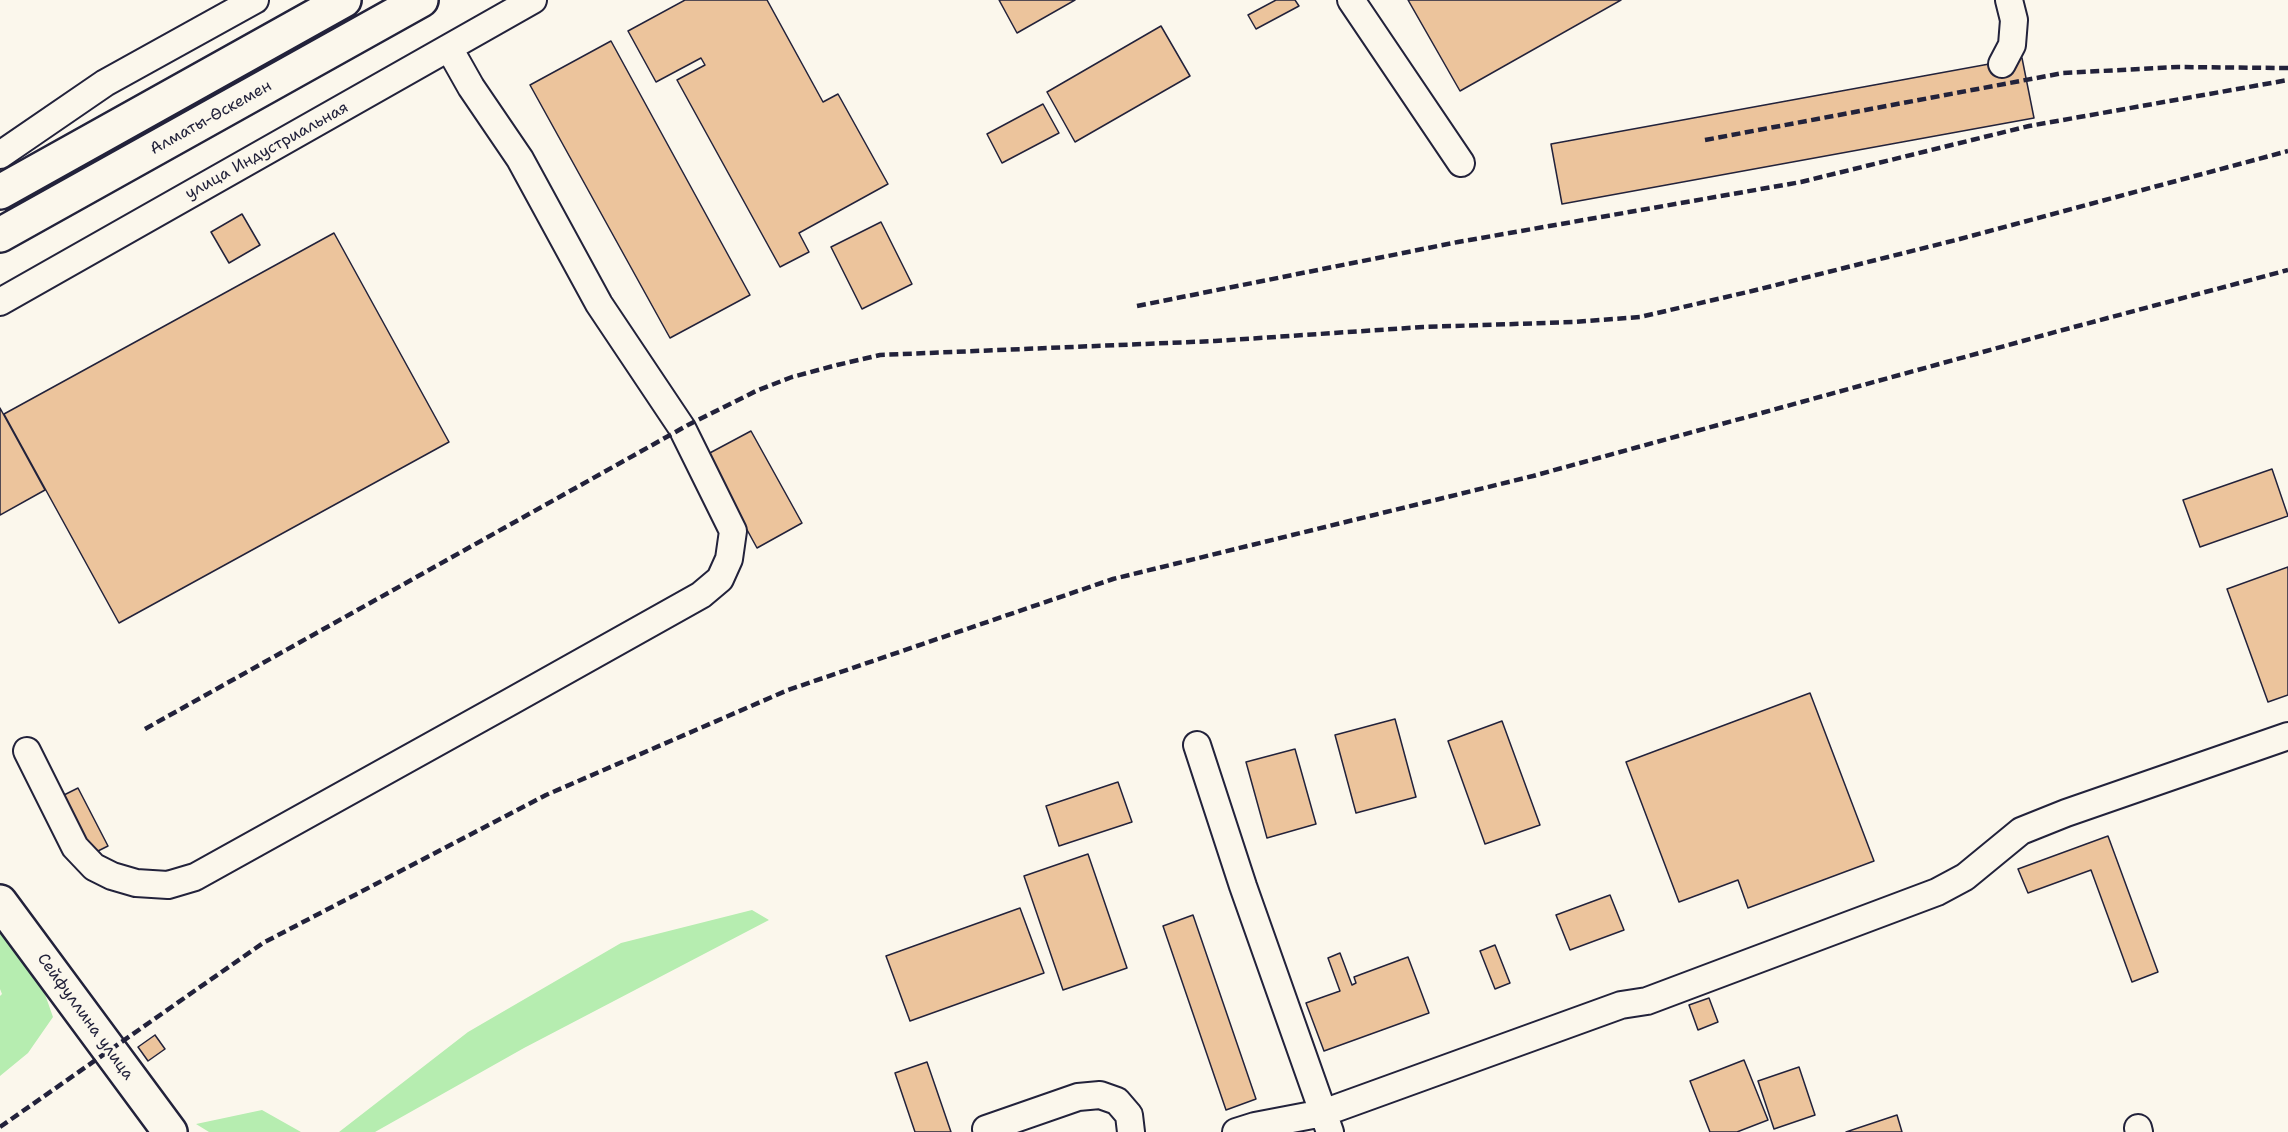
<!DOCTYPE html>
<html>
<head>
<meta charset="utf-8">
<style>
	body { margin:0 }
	canvas { display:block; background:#fbf7ec }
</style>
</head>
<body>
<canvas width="2288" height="1132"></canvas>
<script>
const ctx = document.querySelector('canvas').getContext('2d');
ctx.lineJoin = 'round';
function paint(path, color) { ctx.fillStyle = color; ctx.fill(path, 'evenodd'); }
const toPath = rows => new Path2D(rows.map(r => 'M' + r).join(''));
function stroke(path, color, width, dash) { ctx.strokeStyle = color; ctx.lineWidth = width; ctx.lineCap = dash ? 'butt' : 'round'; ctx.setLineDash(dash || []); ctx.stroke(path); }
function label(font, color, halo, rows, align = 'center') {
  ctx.font = font + ' "Shantell Sans",sans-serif'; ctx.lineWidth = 6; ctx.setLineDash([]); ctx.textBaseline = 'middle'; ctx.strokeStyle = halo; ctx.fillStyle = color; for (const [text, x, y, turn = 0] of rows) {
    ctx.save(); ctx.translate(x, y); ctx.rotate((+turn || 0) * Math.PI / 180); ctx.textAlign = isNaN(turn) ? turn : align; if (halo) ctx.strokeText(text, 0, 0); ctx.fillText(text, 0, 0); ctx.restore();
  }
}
const green = toPath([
	[752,910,769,920,524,1048,375,1132,339,1132,468,1032,621,943],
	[0,918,35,966,53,1017,28,1053,0,1076,0,996,2,994,0,989],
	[262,1110,301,1132,209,1132,196,1124]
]);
const building = toPath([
	[685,0,767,0,823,102,838,94,888,184,799,233,809,252,780,267,677,80,705,65,701,58,656,82,628,31,685,0],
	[999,0,1075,0,1017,33,999,0],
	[1276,0,1295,0,1299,6,1256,29,1248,15,1276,0],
	[1408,0,1621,0,1460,91,1408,0],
	[1161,26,1190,76,1075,142,1047,92,1161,26],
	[611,41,750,295,670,338,530,85,611,41],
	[2022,58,2034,118,1562,204,1551,144,2022,58],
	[1043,104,1059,133,1002,163,987,134,1043,104],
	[242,214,260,245,229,263,211,232,242,214],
	[881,222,912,284,862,309,831,247,881,222],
	[334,233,449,442,119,623,4,414,334,233],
	[0,408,45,490,0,515,0,408],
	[751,431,802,523,757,548,706,455,751,431],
	[2272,469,2288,516,2200,547,2183,500,2272,469],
	[2288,567,2288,695,2268,702,2227,589,2288,567],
	[1810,693,1874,861,1748,908,1738,880,1679,902,1626,762,1810,693],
	[1395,719,1416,797,1356,813,1335,735,1395,719],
	[1502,721,1540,825,1485,844,1448,741,1502,721],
	[1295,749,1316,824,1267,838,1246,762,1295,749],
	[1118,782,1132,822,1059,846,1046,806,1118,782],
	[78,788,108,846,90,855,60,797,78,788],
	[2108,836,2158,972,2132,982,2091,870,2028,893,2018,869,2108,836],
	[1088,854,1127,968,1063,990,1024,876,1088,854],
	[1610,895,1624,930,1570,950,1556,915,1610,895],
	[1020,908,1044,973,910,1021,886,956,1020,908],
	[1193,915,1256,1099,1226,1110,1163,926,1193,915],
	[1495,945,1510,983,1495,989,1480,951,1495,945],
	[1340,953,1352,985,1356,983,1354,977,1408,957,1429,1013,1324,1051,1306,1003,1340,991,1328,958,1340,953],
	[1709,998,1718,1022,1698,1030,1689,1005,1709,998],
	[155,1035,165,1049,148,1061,138,1047,155,1035],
	[1744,1060,1768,1120,1737,1132,1710,1132,1690,1081,1744,1060],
	[927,1062,951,1132,915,1132,895,1073,927,1062],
	[1799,1067,1815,1115,1774,1129,1758,1081,1799,1067],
	[1897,1115,1902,1132,1846,1132,1897,1115]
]);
const minor = toPath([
	[1351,0,1461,163],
	[2002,64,2012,45,2014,20,2009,0],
	[0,155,105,83,255,0],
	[0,302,533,0],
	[1197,745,1243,886,1330,1132],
	[27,751,75,847,94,867,112,876,136,883,168,885,195,877,510,702,701,595,720,579,729,559,733,531,682,428,599,304,520,159,471,87,449,48],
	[2138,1128,2139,1132],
	[986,1129,1078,1097,1100,1095,1117,1101,1129,1115,1131,1132],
	[1236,1132,1255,1126,1323,1113,1621,1005,1647,1001,1937,892,1965,877,2021,831,2066,813,2288,736]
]);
const major = toPath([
	[0,902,170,1132]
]);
const highway = toPath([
	[0,192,344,0],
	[0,235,421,0]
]);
const rail = toPath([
	[1705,140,2063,73,2178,67,2288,68],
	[1137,306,1458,242,1801,182,2029,126,2288,80],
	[145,729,688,425,756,391,792,377,837,365,880,355,1215,341,1423,327,1574,322,1640,317,1752,291,1956,240,2288,151],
	[0,1127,263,943,546,795,788,690,1113,579,1533,476,2059,331,2288,270]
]);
const streetNames = [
	["Алматы-Өскемен",211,118,-29],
	["улица Индустриальная",267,151,-29],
	["Сейфуллина улица",85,1017,54]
];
paint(green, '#b6edb0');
paint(building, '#ecc49c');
stroke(building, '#22223b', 1.5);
stroke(minor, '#22223b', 30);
stroke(major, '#22223b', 38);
stroke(highway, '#22223b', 38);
stroke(minor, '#fbf7ec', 26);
stroke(major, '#fbf7ec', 33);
stroke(highway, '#fbf7ec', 33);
stroke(rail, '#22223b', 4.5, [9, 4.5]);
label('16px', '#22223b', '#fbf7ec', streetNames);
</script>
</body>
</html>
